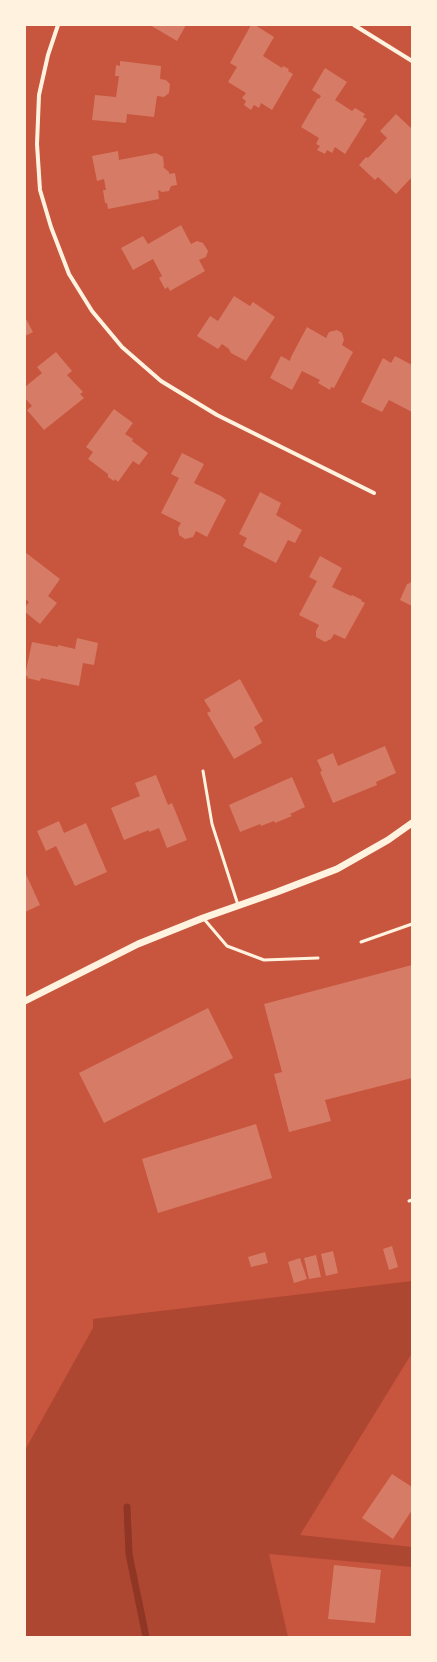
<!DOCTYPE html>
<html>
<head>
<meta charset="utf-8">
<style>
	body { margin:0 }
	#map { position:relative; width:437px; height:1662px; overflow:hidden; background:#c8553d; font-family:"Zilla Slab",serif }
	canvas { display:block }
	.frame { position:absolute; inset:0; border:26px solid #fff3e0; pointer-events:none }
</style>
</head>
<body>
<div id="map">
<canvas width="437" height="1662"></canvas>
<div class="frame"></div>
</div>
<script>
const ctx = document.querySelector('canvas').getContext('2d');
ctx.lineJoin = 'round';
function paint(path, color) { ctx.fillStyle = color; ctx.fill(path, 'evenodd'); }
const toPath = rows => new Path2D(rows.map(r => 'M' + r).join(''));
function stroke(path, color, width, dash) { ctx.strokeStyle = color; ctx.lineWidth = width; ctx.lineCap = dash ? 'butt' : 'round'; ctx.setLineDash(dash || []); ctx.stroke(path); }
const green = toPath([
	[412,1281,412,1353,300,1535,412,1547,412,1567,269,1554,288,1637,25,1637,25,1450,93,1328,93,1319]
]);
const stream = toPath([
	[127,1507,129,1554,146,1637]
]);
const building = toPath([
	[150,25,186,25,177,41],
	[251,25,255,25,274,37,263,56,282,68,283,66,289,69,288,71,293,74,272,110,261,103,259,108,254,105,251,110,244,105,246,101,242,98,246,93,228,82,237,67,230,63],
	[120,61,161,66,160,79,166,80,170,84,169,93,164,97,157,96,154,117,127,114,126,123,92,120,95,95,116,97,119,76,115,76,116,65,120,66],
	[325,68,347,82,335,100,352,111,355,108,365,114,363,117,367,119,345,154,335,147,332,153,327,150,325,154,317,150,320,146,316,144,319,138,301,127,318,98,319,99,321,96,312,90],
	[396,114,412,129,412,177,396,194,378,177,375,180,359,165,366,157,368,158,387,138,380,131],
	[118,151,119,160,156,153,163,157,164,166,163,167,169,172,169,174,175,173,177,185,171,186,169,191,162,192,158,190,159,199,108,209,107,203,105,203,103,190,106,190,104,179,97,181,92,156],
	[181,225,191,244,197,241,203,243,208,251,206,257,199,260,205,271,170,291,168,287,165,289,159,278,162,276,153,259,133,270,121,248,143,236,148,244],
	[234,296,250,306,253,302,275,317,246,361,231,353,229,349,222,344,218,349,197,336,210,316,218,321],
	[25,317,33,332,25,336],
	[307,327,326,338,329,332,337,330,342,333,344,340,342,345,353,352,334,388,331,387,330,390,318,383,320,380,302,371,292,390,270,378,281,356,290,361,291,357],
	[56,352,72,371,67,375,83,392,80,394,84,398,44,430,27,410,32,406,25,398,25,387,42,373,37,367],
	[395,356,412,365,412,412,389,400,382,412,361,402,383,358,391,363],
	[114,409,133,423,125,434,133,439,132,441,148,453,139,465,133,461,118,482,115,479,114,481,108,477,108,474,88,459,93,452,86,447],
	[182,453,204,464,194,483,221,496,226,500,207,537,196,531,193,537,185,539,179,535,178,528,181,523,161,513,179,478,171,474],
	[260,492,281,503,276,515,302,530,295,543,288,540,276,563,243,546,247,538,239,534],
	[25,552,60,579,48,596,57,603,40,624,25,612,25,607,29,602,25,599],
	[320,556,342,568,332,587,351,596,352,595,362,600,361,601,365,603,345,639,334,634,331,639,325,642,316,637,316,631,319,625,299,615,317,581,309,577],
	[412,580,412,606,400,600,407,584,410,583],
	[77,638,98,643,94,665,83,663,79,686,41,678,40,681,27,678,28,676,25,676,32,642,58,647,58,645,75,649],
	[240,679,263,721,254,727,262,743,234,759,207,713,211,711,204,700],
	[385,746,396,773,376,782,377,785,333,803,320,772,322,771,317,760,333,753,338,766],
	[156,775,168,805,172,803,187,840,167,848,159,828,149,832,149,830,124,840,111,808,140,796,135,783],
	[292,777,305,807,290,814,292,816,275,823,274,821,261,826,260,824,240,832,229,805],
	[59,821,64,833,86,823,107,872,75,886,56,846,46,851,37,831],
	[25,872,40,905,25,912],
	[412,965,412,1078,325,1100,331,1121,289,1132,274,1074,282,1072,264,1004],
	[208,1008,233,1058,104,1123,79,1073],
	[256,1124,272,1178,158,1213,142,1159],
	[392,1246,398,1267,389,1270,383,1249],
	[333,1251,338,1273,326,1276,321,1254],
	[265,1252,268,1263,251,1267,248,1257],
	[316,1255,321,1277,309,1279,304,1258],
	[300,1258,307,1279,294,1283,288,1262],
	[392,1474,412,1487,412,1510,393,1539,362,1518],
	[334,1565,381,1570,375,1623,328,1619]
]);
const service = toPath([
	[203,771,212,824,238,905],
	[204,919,227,946,264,960,318,958],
	[361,942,412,924],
	[409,1201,412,1200]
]);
const minor = toPath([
	[58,25,48,55,39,95,37,144,40,190,51,227,69,274,92,311,122,347,161,381,217,415,374,493],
	[354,25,412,61]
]);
const tertiary = toPath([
	[25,1001,138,944,203,918,277,892,337,869,388,840,412,823]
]);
paint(green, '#ae4732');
stroke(stream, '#8f3625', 7);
paint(building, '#d67c66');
stroke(service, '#fff3e0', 3);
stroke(minor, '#fff3e0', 4);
stroke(tertiary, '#fff3e0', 7);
</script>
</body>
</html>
